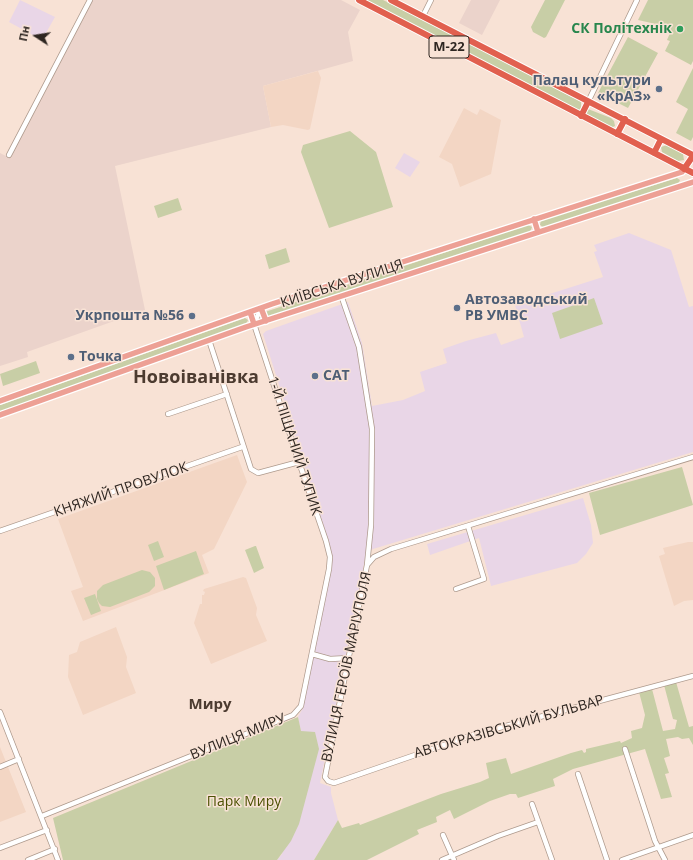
<!DOCTYPE html>
<html>
<head>
<meta charset="utf-8">
<style>
	body { margin:0 }
	#map { position:relative; width:693px; height:860px; overflow:hidden; background:#f8e2d5; font-family:"Open Sans",sans-serif }
	canvas { display:block }
	.north { position:absolute; left:16px; top:16px; width:40px; height:40px; -webkit-text-stroke:3px #f8e2d5; paint-order:stroke; rotate:282deg; font-size:11px; font-weight:700; line-height:16px; text-align:center; color:#2e2621 }
	.north::after { content:''; display:block; margin:auto; width:14px; height:18px; background:#2e2621; clip-path:polygon(50% 0,100% 100%,50% 72%,0 100%) }
</style>
</head>
<body>
<div id="map">
<canvas width="693" height="860"></canvas>
<div class="north">Пн</div>
</div>
<script>
const ctx = document.querySelector('canvas').getContext('2d');
ctx.lineJoin = 'round';
function paint(path, color) { ctx.fillStyle = color; ctx.fill(path, 'evenodd'); }
const toPath = rows => new Path2D(rows.map(r => 'M' + r).join(''));
function stroke(path, color, width, dash) { ctx.strokeStyle = color; ctx.lineWidth = width; ctx.lineCap = dash ? 'butt' : 'round'; ctx.setLineDash(dash || []); ctx.stroke(path); }
function label(font, color, halo, rows, align = 'center') {
  ctx.font = font + ' "Open Sans",sans-serif'; ctx.lineWidth = 3; ctx.setLineDash([]); ctx.textBaseline = 'middle'; ctx.strokeStyle = halo; ctx.fillStyle = color; for (const [text, x, y, turn = 0] of rows) {
    ctx.save(); ctx.translate(x, y); ctx.rotate((+turn || 0) * Math.PI / 180); ctx.textAlign = isNaN(turn) ? turn : align; if (halo) ctx.strokeText(text, 0, 0); ctx.fillText(text, 0, 0); ctx.restore();
  }
}
const commercial = toPath([
	[90,0,341,0,360,10,348,32,353,61,263,86,271,127,115,166,145,310,27,352,28,357,0,366,0,153,6,156],
	[471,0,500,0,482,35,459,23]
]);
const industrial = toPath([
	[20,0,55,17,42,40,9,22],
	[404,153,420,162,410,177,395,168],
	[629,233,671,250,689,307,693,306,693,452,373,549,366,554,320,783,331,787,331,793,338,820,314,860,277,860,282,854,301,732,298,717,303,708,332,565,330,546,263,334,266,331,348,302,362,343,372,406,403,400,425,391,420,372,447,363,443,349,466,341,496,333,501,345,524,337,515,305,603,277,594,252,597,251,594,245],
	[583,498,591,525,593,543,586,554,577,563,491,586,479,538,430,555,427,544]
]);
const built = toPath([
	[318,71,321,78,310,129,308,130,283,125,271,127,263,86],
	[464,108,477,115,480,109,501,120,491,174,460,187,452,164,439,157],
	[237,455,247,482,214,549,202,555,209,573,83,621,71,591,83,587,58,519],
	[688,542,693,542,693,600,684,601,674,606,659,556,665,554,663,548],
	[243,577,246,578,257,608,256,615,267,641,211,664,194,623,200,604,202,604,202,595,204,595,205,592,203,591,204,589],
	[116,627,127,657,126,667,136,693,83,715,68,677,69,655,77,652,80,642],
	[0,747,26,812,0,822]
]);
const green = toPath([
	[365,0,383,0,430,23,581,102,581,109,578,111],
	[545,0,565,0,546,37,544,38,533,32,531,27],
	[648,0,693,0,693,61,691,65,665,51,670,41,667,40,670,33,665,26,638,20],
	[628,37,658,53,628,108,598,93],
	[693,68,693,137,691,141,676,133,688,109,676,102],
	[588,109,611,118,614,121,615,126,611,128,587,115,586,112],
	[350,131,376,152,393,207,329,228,301,152,303,145],
	[667,145,683,154,684,160,678,161,662,152,661,147],
	[677,178,680,180,678,184,543,227,540,225,541,220],
	[178,198,182,210,158,218,154,206],
	[528,225,532,227,530,232,269,317,265,312],
	[286,248,290,262,269,269,265,255],
	[594,298,603,324,560,339,552,313],
	[245,318,248,320,246,324,0,412,0,405],
	[36,361,40,373,3,386,0,374],
	[682,467,693,505,600,535,589,493],
	[158,541,164,557,154,561,148,545],
	[255,546,256,546,264,568,254,573,245,550],
	[196,551,204,574,164,590,156,566],
	[142,570,150,572,155,578,155,586,149,592,110,607,102,606,99,603,97,599,97,591,103,585],
	[95,594,101,611,91,615,84,598],
	[676,682,689,727,693,726,693,745,689,738,682,739,678,737,666,739,670,756,664,758,669,773,665,774,672,797,661,799,645,749,573,769,553,779,555,786,518,798,516,794,510,794,490,801,454,819,450,810,436,817,437,822,417,830,419,834,367,860,314,860,338,820,342,828,359,823,360,825,441,794,480,782,489,778,486,763,506,758,511,774,571,753,582,750,584,753,586,752,586,749,620,741,621,743,632,738,631,731,642,728,645,715,639,692,652,689,663,731,675,729,677,720,673,719,664,685],
	[298,717,301,731,315,732,319,749,299,824,291,841,277,860,63,860,53,818]
]);
const minor = toPath([
	[423,16,431,0],
	[588,102,637,0],
	[9,155,90,0],
	[341,295,359,347,372,429,371,525,367,565],
	[209,340,251,469,258,473,299,462],
	[168,414,227,394],
	[693,457,391,549,374,557,367,565,325,777,328,781,334,783,476,734,693,676],
	[0,531,242,447],
	[456,589,484,579,468,526],
	[312,654,330,659,349,658],
	[0,712,58,860],
	[625,749,655,841,665,860],
	[0,767,19,759],
	[578,774,607,860],
	[532,804,552,860],
	[42,816,293,715,301,706,329,569,330,557,326,541,299,462,254,324,261,308],
	[443,835,454,860],
	[0,848,47,830],
	[28,860,55,849],
	[442,860,498,836,538,822],
	[622,860,693,835]
]);
const major = toPath([
	[534,219,538,232],
	[261,308,266,321],
	[250,312,254,324],
	[0,401,272,304,682,172,684,169],
	[0,415,246,327,693,182]
]);
const highway = toPath([
	[359,0,693,173],
	[391,0,693,155],
	[581,116,588,102],
	[617,134,625,119],
	[654,153,661,139],
	[684,169,693,156]
]);
const markers = [
	[680,29,4,"#2e9e5b"],
	[659,89,4,"#5c6f8a"],
	[457,308,4,"#5c6f8a"],
	[192,316,4,"#5c6f8a"],
	[71,357,4,"#5c6f8a"],
	[315,376,4,"#5c6f8a"]
];
const shields = [
	[449,47,40]
];
const shieldNames = [
	["М-22",449,47]
];
const leisureNames = [
	["СК Політехнік",672,29]
];
const serviceNames = [
	["Палац культури",651,81,"right"],
	["«КрАЗ»",651,97,"right"],
	["Автозаводський",465,300],
	["РВ УМВС",465,316],
	["Укрпошта №56",184,316,"right"],
	["Точка",79,357],
	["САТ",323,376]
];
const streetNames = [
	["КИЇВСЬКА ВУЛИЦЯ",342,284,-18],
	["1-Й ПІЩАНИЙ ТУПИК",294,446,72],
	["КНЯЖИЙ ПРОВУЛОК",121,490,-19],
	["ВУЛИЦЯ ГЕРОЇВ МАРІУПОЛЯ",347,667,-78],
	["АВТОКРАЗІВСЬКИЙ БУЛЬВАР",509,727,-16],
	["ВУЛИЦЯ МИРУ",238,737,-22]
];
const parkNames = [
	["Парк Миру",244,802]
];
const neighbourhoodNames = [
	["Миру",210,705]
];
const districtNames = [
	["Новоіванівка",196,378]
];
paint(commercial, '#ebd3cb');
paint(industrial, '#e9d6e7');
paint(built, '#f3d6c4');
paint(green, '#c8cea6');
stroke(minor, '#ae9a8d', 6);
stroke(major, '#fff', 8);
stroke(highway, '#fff', 8);
stroke(minor, '#fff', 4.5);
stroke(major, '#eda095', 5.5);
stroke(highway, '#e1604f', 6);
for (const [x, y, r, color] of markers) { const dot = new Path2D(); dot.arc(x, y, r, 0, 2 * Math.PI); ctx.fillStyle = color; ctx.fill(dot); stroke(dot, '#f8e2d5', 1.5); }
for (const [x, y, w] of shields) { const box = new Path2D(); box.roundRect(x - w / 2, y - 11, w, 22, 3); ctx.fillStyle = '#f8e2d5'; ctx.fill(box); stroke(box, '#2e2621', 1); }
label('bold 13px', '#2e2621', null, shieldNames);
label('bold 14px', '#27864d', '#f8e2d5', leisureNames, 'right');
label('bold 14px', '#4e5e75', '#f8e2d5', serviceNames, 'left');
label('14px', '#2e2621', '#f8e2d5', streetNames);
label('14px', '#4b5102', '#f8e2d5', parkNames);
label('bold 15px', '#4c3b30', '#f8e2d5', neighbourhoodNames);
label('bold 18px', '#4c3b30', '#f8e2d5', districtNames);
</script>
</body>
</html>
